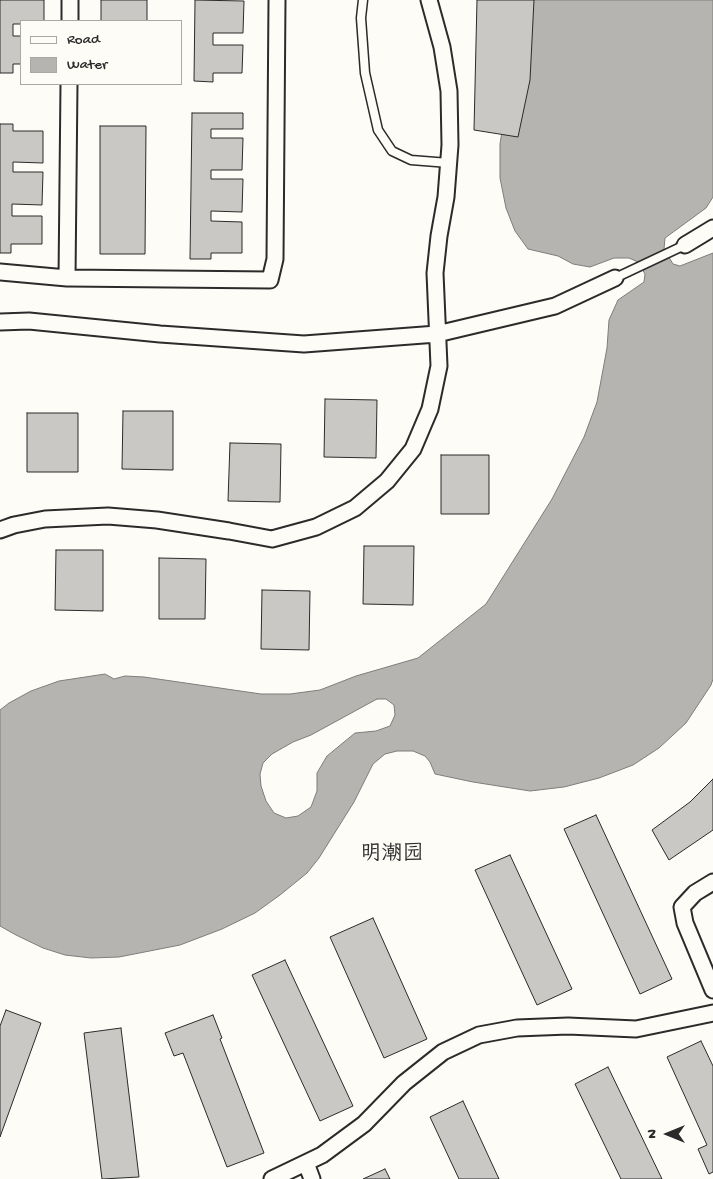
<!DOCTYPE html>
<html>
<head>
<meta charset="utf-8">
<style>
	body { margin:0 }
	#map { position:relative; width:713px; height:1179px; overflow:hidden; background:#fdfcf7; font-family:"Gochi Hand",sans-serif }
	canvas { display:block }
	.legend { position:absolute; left:20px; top:20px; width:162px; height:65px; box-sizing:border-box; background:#fdfcf7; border:1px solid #a9a8a5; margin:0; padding:6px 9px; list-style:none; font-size:15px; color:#2b2b2b }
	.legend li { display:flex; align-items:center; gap:10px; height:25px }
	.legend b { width:25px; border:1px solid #a9a8a5 }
	.north { position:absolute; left:643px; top:1109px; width:50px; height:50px; -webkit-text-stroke:4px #fdfcf7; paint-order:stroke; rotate:270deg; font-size:14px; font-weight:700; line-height:20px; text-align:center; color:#2b2b2b }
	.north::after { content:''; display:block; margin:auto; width:18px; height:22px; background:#2b2b2b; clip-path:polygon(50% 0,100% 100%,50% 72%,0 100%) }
</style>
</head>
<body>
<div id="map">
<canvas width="713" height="1179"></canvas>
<ul class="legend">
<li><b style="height:6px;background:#fdfcf7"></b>Road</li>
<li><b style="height:14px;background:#b5b4b1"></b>Water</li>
</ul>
<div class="north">N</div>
</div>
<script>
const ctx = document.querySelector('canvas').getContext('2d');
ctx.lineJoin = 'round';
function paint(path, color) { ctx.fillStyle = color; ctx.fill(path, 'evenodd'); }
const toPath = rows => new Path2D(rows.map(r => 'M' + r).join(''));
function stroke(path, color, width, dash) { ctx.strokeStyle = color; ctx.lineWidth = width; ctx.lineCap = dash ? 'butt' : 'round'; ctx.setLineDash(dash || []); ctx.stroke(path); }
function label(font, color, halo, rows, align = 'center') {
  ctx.font = font + ' "Gochi Hand","LXGW WenKai TC",sans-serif'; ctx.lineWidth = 4; ctx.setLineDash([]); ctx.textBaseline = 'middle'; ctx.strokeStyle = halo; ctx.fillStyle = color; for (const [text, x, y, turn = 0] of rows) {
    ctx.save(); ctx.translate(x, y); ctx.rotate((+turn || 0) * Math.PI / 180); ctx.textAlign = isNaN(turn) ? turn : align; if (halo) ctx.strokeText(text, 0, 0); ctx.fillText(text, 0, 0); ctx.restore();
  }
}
const water = toPath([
	[523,0,713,0,713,197,706,208,665,238,664,249,673,264,680,266,713,253,713,679,711,685,686,723,659,748,633,765,599,778,564,787,530,791,473,782,435,774,430,762,425,756,413,751,397,751,385,754,373,764,354,802,319,858,307,873,280,895,255,913,222,929,180,945,119,957,91,958,65,955,43,948,16,935,0,926,0,710,9,703,31,691,59,681,105,674,114,679,125,676,144,677,261,694,290,694,320,690,356,676,418,658,486,604,552,499,584,437,597,402,607,348,609,320,618,300,644,282,645,274,638,262,629,258,614,258,590,267,573,264,558,256,528,249,515,231,506,208,500,178,500,144,523,0],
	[377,699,386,699,394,705,395,715,390,726,376,731,355,733,327,756,317,773,317,791,311,807,298,816,286,818,274,813,266,801,261,786,260,774,263,763,272,754,293,742,311,735,377,699]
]);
const building = toPath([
	[0,0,44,0,44,21,21,21,21,24,13,24,13,36,21,36,21,64,13,64,13,73,0,73,0,0],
	[101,0,147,0,147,21,101,21,101,0],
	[195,0,244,1,243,33,213,33,213,45,243,45,242,73,213,73,213,82,194,81,195,0],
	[477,0,534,0,530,80,518,137,474,130,477,0],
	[192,113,243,113,243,129,211,129,211,138,243,138,242,170,211,170,211,179,243,179,242,212,211,211,211,221,242,222,242,253,211,253,211,259,190,259,192,113],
	[0,124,13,124,13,131,43,131,43,163,13,162,13,172,43,172,42,205,12,204,12,216,42,216,42,244,11,244,11,253,0,253,0,124],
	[100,126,146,126,145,254,100,254,100,126],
	[325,399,377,400,376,458,324,457,325,399],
	[123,411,173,411,173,470,122,469,123,411],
	[27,413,78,413,78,472,27,472,27,413],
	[230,443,281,444,280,502,228,501,230,443],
	[441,455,489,455,489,514,441,514,441,455],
	[364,546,414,546,413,605,363,604,364,546],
	[56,550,103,550,103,611,55,610,56,550],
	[159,558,206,559,205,619,159,619,159,558],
	[262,590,310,591,309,650,261,649,262,590],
	[713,779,713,830,669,860,652,830,690,802,713,779],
	[596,815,672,979,640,994,564,829,596,815],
	[510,855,572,989,537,1005,475,870,510,855],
	[373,918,427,1039,384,1058,330,937,373,918],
	[285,960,353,1106,320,1121,252,975,285,960],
	[6,1010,41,1023,0,1137,0,1026,6,1010],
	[213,1015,222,1038,220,1039,264,1153,227,1167,183,1053,174,1056,165,1033,213,1015],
	[121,1028,139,1177,102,1179,84,1033,121,1028],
	[701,1041,713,1066,713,1172,709,1174,698,1149,707,1145,667,1057,701,1041],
	[608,1067,662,1179,621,1179,575,1084,608,1067],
	[463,1101,499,1179,459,1179,430,1117,463,1101],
	[385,1169,390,1179,363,1179,385,1169]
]);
const lane = toPath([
	[363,0,361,18,365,73,378,130,392,151,411,160,449,163],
	[615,278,685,245]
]);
const street = toPath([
	[70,21,70,0],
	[685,245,713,228],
	[0,272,67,278,270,280,275,259,277,0],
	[67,278,69,84],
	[0,322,29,321,160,334,304,344,437,334,555,306,615,278],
	[0,530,14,525,45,519,108,516,157,520,229,531,272,539,316,527,355,508,387,481,413,449,430,409,439,366,435,273,439,236,446,197,450,145,449,91,442,47,429,0],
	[713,882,695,893,682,907,685,923,713,990],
	[306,1163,312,1179],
	[272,1179,322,1155,364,1124,404,1083,443,1052,479,1035,517,1028,568,1026,636,1029,713,1013]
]);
const quarterNames = [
	["明潮园",392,856]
];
paint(water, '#b5b4b1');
stroke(water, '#7e7d7b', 1);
paint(building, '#c9c8c4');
stroke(building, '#2b2b2b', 1);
stroke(lane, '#2b2b2b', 11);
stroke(street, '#2b2b2b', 19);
stroke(lane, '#fdfcf7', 8);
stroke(street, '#fdfcf7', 15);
label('21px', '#2b2b2b', '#fdfcf7', quarterNames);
</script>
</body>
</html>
